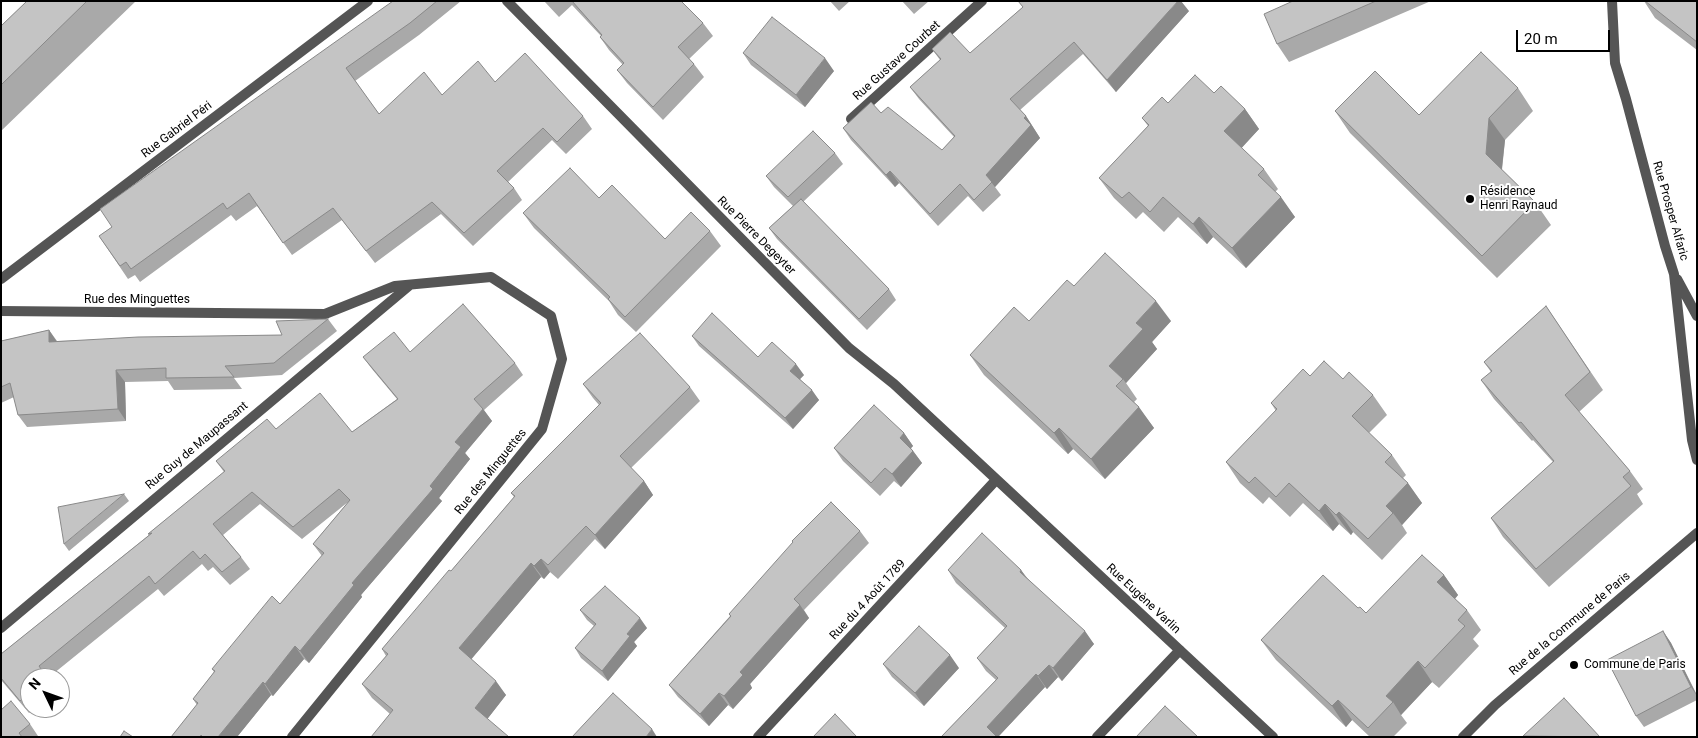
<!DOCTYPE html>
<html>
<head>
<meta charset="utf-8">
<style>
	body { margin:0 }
	#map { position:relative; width:1698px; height:738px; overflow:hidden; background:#fff; font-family:Roboto,sans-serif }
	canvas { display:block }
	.frame { position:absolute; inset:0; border:2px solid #000; pointer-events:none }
	.north { position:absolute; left:20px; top:668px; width:50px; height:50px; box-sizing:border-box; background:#fff; border:1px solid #999; border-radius:50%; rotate:312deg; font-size:14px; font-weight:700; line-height:20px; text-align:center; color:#000 }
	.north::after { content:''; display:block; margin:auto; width:18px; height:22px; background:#000; clip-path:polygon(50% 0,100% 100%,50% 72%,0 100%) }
	.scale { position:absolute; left:1516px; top:30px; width:94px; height:22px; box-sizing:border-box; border:2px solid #000; border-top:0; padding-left:6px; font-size:15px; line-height:18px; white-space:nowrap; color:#000; -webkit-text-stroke:4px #fff; paint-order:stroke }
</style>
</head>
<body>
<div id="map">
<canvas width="1698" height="738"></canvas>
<div class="frame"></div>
<div class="north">N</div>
<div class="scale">20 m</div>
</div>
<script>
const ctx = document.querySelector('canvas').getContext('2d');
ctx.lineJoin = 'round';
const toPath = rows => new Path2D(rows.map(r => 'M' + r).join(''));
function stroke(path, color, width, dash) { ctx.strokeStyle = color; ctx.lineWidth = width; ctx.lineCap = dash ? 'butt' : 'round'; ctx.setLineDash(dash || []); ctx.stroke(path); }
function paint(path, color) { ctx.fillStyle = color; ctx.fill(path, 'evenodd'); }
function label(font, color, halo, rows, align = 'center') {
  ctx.font = font + ' Roboto,sans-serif'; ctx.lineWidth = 4; ctx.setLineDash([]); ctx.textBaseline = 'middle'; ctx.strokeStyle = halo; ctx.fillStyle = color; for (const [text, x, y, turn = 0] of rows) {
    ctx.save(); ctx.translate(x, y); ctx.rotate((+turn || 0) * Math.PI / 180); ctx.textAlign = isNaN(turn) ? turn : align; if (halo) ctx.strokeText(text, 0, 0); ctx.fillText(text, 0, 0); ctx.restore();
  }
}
const minor = toPath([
	[507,1,849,348,894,384,1273,737],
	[1612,1,1615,63,1626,99,1665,246,1674,274,1692,440,1697,460],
	[851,119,982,1],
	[1,279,368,1],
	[1677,279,1697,316],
	[1,311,325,314,395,286,491,277,551,316,562,359,542,429,292,737],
	[1,628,410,285],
	[758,737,996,480],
	[1097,737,1180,650],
	[1463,737,1495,705,1697,533]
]);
const wall = toPath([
	[27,1,136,1,1,131,1,26],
	[393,1,461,1,419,35,355,81,379,114,442,95,495,82,583,116,592,129,566,154,552,140,508,182,514,188,522,200,473,246,441,214,375,263,342,220,292,255,257,206,236,221,231,215,140,282,135,275,128,279,99,236,112,227],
	[544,1,681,1,703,23,713,36,689,59,694,64,704,77,663,120,627,83,617,70,623,65,609,50,600,37,601,36,572,5,559,17],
	[830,1,850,1,839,11],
	[902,1,929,1,914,14],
	[1018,1,1189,11,1116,92,1083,54,1020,110,1026,116,1040,138,995,187,1001,195,983,212,968,196,938,226,899,183,895,187,851,140,843,128,881,113,942,150,954,137,919,99,910,87,940,60,932,49,970,53,1023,7],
	[1293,1,1431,1,1289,62,1277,44],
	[1644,1,1697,1,1697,50,1655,18],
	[743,53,834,71,805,107,751,65],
	[1518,88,1533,111,1505,140,1502,170,1535,202,1551,225,1497,278,1350,133,1335,111,1419,115],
	[1214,93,1245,109,1259,129,1241,148,1264,169,1278,189,1275,192,1295,217,1246,268,1213,237,1207,244,1178,217,1164,232,1143,212,1136,219,1114,198,1099,178,1148,126,1142,118,1168,103],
	[835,153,843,164,803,202,889,289,896,300,867,330,777,239,769,228,793,206,774,187,766,176],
	[599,198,665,239,710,231,721,246,636,332,618,315,609,301,534,228,523,213],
	[1074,286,1171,321,1152,342,1157,349,1126,383,1137,399,1134,402,1154,428,1105,479,1073,449,1068,454,984,375,970,355,1029,321],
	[1546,306,1603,390,1579,412,1630,471,1643,489,1637,494,1643,504,1549,587,1503,537,1491,518,1553,462,1533,440,1532,441,1494,399,1481,380,1491,372,1484,362],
	[328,319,337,331,282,375,234,378,242,389,174,390,168,381,125,382,126,421,27,427,18,415,14,397,1,403,1,341,49,330,57,341,282,335],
	[692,336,758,357,804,375,800,379,819,400,793,429,699,346],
	[410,352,515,363,523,375,484,410,492,421,465,453,470,459,439,498,442,501,361,595,362,597,309,663,304,659,273,696,271,695,237,737,171,737,197,705,193,699,214,672,212,669,280,604,322,556,313,544,348,502,302,539,260,504,223,535,241,557,250,569,230,585,213,567,208,571,202,564,164,596,158,589,48,678,30,678,30,708,35,708,29,713,1,680,1,654,149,535,148,534,224,472,216,461,276,429,352,432,397,399,372,369,363,357],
	[1310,376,1343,379,1373,395,1387,415,1369,433,1392,455,1406,475,1403,478,1422,503,1402,525,1407,533,1382,560,1353,532,1351,535,1339,524,1333,531,1303,503,1290,517,1269,497,1263,504,1240,483,1226,462,1276,411,1271,403],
	[583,384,690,387,700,401,631,468,644,481,653,495,605,549,595,539,558,579,550,572,544,579,541,577,471,659,506,695,488,718,390,714,372,698,362,684,386,656,382,649,451,571,514,497,511,493,599,405,593,398],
	[904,433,913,446,911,448,922,463,901,487,894,481,880,496,843,461,834,448],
	[124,494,129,501,69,551,64,544],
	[860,531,869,543,804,610,809,618,750,684,752,688,733,709,728,705,709,726,678,697,669,685,730,616,729,614],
	[948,570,1021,570,1028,579,1094,644,1062,681,1058,677,1047,689,1045,687,998,737,941,737,996,680,986,671,977,658,1005,628,956,583],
	[1444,575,1458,595,1455,599,1467,610,1481,630,1473,639,1479,646,1439,688,1432,682,1401,715,1407,723,1393,737,1370,737,1352,720,1346,727,1276,660,1261,640,1358,608,1366,613],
	[580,610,647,628,634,642,637,646,608,681,581,658,575,648,594,626,587,620],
	[1663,631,1671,643,1697,695,1697,700,1644,727,1636,716],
	[883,664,959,668,924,706,892,677],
	[30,724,38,736,37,737,1,737]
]);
const shadedWall = toPath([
	[1178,1,1181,1,1189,11,1116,92,1107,80],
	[825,58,834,71,805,107,796,95],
	[1245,109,1259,129,1238,152,1224,131],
	[1026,116,1040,138,995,187,986,175],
	[1489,118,1505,140,1501,176,1486,154],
	[890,171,899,183,895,187,886,175],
	[1281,197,1295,217,1246,268,1232,248],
	[1199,217,1213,237,1207,244,1193,224],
	[1156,301,1171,321,1152,342,1157,349,1126,383,1123,379,1109,366,1136,323],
	[49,330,57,342,49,342],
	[796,364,804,375,798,381,790,371],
	[116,370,125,382,126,421,118,409],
	[812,390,819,400,793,429,785,418],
	[1139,407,1154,428,1105,479,1091,459],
	[483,409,492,421,465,453,470,459,439,498,442,501,361,595,362,597,309,663,300,651,352,583,430,486,455,442],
	[1059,428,1073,449,1068,454,1054,433],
	[904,433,913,446,908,451,900,438],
	[913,451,922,463,901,487,892,474],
	[644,481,653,495,605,549,595,535],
	[1408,483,1422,503,1402,525,1393,513,1386,506],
	[1325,504,1339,524,1333,531,1319,511],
	[1339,512,1353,532,1351,535,1336,515],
	[541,559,550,572,544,579,534,566],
	[531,563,541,577,469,662,459,648],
	[1021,570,1030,583,1020,572],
	[1444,575,1458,595,1452,602,1437,582],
	[800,605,809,618,750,684,752,688,733,709,724,696,740,672],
	[640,618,647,628,634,642,637,646,608,681,602,671,627,634],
	[1085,631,1094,644,1062,681,1053,668],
	[1663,631,1671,643,1697,696,1691,687],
	[295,646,304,659,273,696,265,684],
	[950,655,959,668,924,706,915,693],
	[1418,661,1432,682,1401,715,1393,702,1386,696],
	[1049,665,1058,677,1047,689,1038,676],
	[1036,674,1045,687,998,737,994,737,987,727],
	[496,681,506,695,485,722,475,708],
	[263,682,271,695,237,737,218,737],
	[719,693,728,705,709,726,700,714],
	[1338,700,1352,720,1346,727,1332,706],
	[652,729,657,737,646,737]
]);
const building = toPath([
	[27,1,87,1,1,85,1,26,27,1],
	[393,1,437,1,410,23,346,68,379,114,424,72,442,95,478,61,495,82,525,53,583,116,557,142,543,128,497,171,514,188,464,233,432,202,366,251,333,208,283,243,249,193,227,209,223,203,131,269,126,262,120,266,99,236,112,227,100,209,393,1],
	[572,1,681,1,703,23,678,47,694,64,653,107,617,70,624,63,600,37,602,35,572,1],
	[1018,1,1178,1,1107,80,1074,42,1010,99,1026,116,1024,118,1031,125,986,175,992,182,974,200,960,184,930,214,890,171,886,175,843,128,871,102,881,113,888,107,942,150,955,136,910,87,941,59,932,49,950,32,970,53,1023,7,1018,1],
	[1293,1,1376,1,1277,44,1264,14,1293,1],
	[1645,1,1697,1,1697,42,1645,1],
	[772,17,825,58,796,95,743,53,772,17],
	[1481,52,1518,88,1489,118,1486,154,1535,202,1482,256,1335,111,1375,71,1419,115,1481,52],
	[1195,75,1214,93,1221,86,1245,109,1224,131,1264,169,1258,175,1281,197,1232,248,1199,217,1193,224,1163,197,1150,212,1129,192,1122,198,1099,178,1149,125,1142,118,1162,97,1168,103,1195,75],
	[813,131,835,153,788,197,766,176,813,131],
	[570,168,599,198,612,185,665,239,691,212,710,231,625,317,608,299,610,297,523,213,570,168],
	[801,199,889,289,859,319,769,228,801,199],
	[1105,253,1156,301,1136,323,1143,329,1109,366,1123,379,1116,386,1139,407,1091,459,1059,428,1054,433,970,355,1014,307,1029,321,1067,280,1074,286,1105,253],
	[463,304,515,363,474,399,483,409,455,442,461,447,430,486,433,489,352,583,354,585,300,651,295,646,265,684,263,682,218,737,203,737,201,735,200,737,171,737,198,703,193,699,215,671,212,669,272,596,280,604,324,553,313,544,350,500,339,489,293,527,252,492,213,524,241,557,222,572,205,554,200,559,193,551,155,584,149,576,39,666,47,678,30,678,30,692,20,701,1,678,1,654,152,533,148,534,225,471,216,461,267,419,276,429,320,393,352,432,398,399,363,357,394,332,410,352,463,304],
	[1546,306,1590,372,1565,395,1630,471,1623,477,1631,486,1536,569,1491,518,1554,461,1521,422,1519,423,1481,380,1492,371,1484,362,1546,306],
	[712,313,758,357,772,342,796,364,790,371,812,390,785,418,692,336,712,313],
	[328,319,274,363,225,366,234,377,166,378,166,368,116,370,118,409,18,415,10,383,1,387,1,341,49,330,49,342,138,337,282,335,276,321,328,319],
	[640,333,690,387,620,456,644,481,595,535,586,526,548,565,541,559,534,566,531,563,459,648,496,681,475,708,509,737,371,737,393,710,362,684,388,654,382,649,449,570,451,571,515,496,511,493,601,403,583,384,640,333],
	[1324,361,1343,379,1349,372,1373,395,1352,416,1392,455,1385,462,1408,483,1386,506,1393,513,1368,539,1339,512,1336,515,1325,504,1319,511,1289,483,1276,497,1255,477,1249,483,1226,462,1277,409,1271,403,1303,369,1310,376,1324,361],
	[874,405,904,433,900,438,913,451,892,474,885,468,871,483,834,448,874,405],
	[124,494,64,544,58,507,124,494],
	[831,502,860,531,794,599,800,605,740,672,743,675,724,696,719,693,700,714,669,685,731,616,729,614,793,542,792,541,831,502],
	[982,533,1021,570,1020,572,1085,631,1053,668,1049,665,1038,676,1036,674,987,727,997,737,941,737,998,678,977,658,1007,626,948,570,982,533],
	[1422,555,1444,575,1437,582,1467,610,1458,620,1465,626,1425,668,1418,661,1386,696,1393,702,1368,728,1338,700,1332,706,1261,640,1323,575,1358,608,1360,607,1366,613,1422,555],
	[605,586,640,618,627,634,630,636,602,671,575,648,596,624,580,610,605,586],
	[919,626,950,655,915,693,883,664,919,626],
	[1663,631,1691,687,1636,716,1607,660,1663,631],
	[613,693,652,729,646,737,572,737,613,693],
	[1564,698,1600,737,1523,736,1564,698],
	[11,701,30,724,19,733,22,737,1,737,1,710,11,701],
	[1165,706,1198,737,1136,737,1165,706],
	[835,714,857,737,813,737,835,714],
	[124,731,133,737,120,737,124,731]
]);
const markers = [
	[1470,199,5,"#000"],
	[1574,665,5,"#000"]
];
const streetNames = [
	["Rue Gustave Courbet",897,61,-42],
	["Rue Gabriel Péri",177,130,-37],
	["Rue Prosper Alfaric",1670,211,74],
	["Rue Pierre Degeyter",756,236,45],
	["Rue des Minguettes",137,300],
	["Rue Guy de Maupassant",197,446,-40],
	["Rue des Minguettes",491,472,-51],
	["Rue Eugène Varlin",1143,599,43],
	["Rue du 4 Août 1789",868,600,-47],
	["Rue de la Commune de Paris",1570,624,-40]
];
const poiNames = [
	["Résidence",1480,192],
	["Henri Raynaud",1480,206],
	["Commune de Paris",1584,665]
];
stroke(minor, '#555', 10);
paint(wall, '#a9a9a9');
paint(shadedWall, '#898989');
paint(building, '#c4c4c4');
stroke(building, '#898989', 1);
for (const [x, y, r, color] of markers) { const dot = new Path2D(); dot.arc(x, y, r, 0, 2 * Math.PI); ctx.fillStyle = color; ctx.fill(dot); stroke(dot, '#fff', 2); }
label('12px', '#000', '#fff', streetNames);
label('12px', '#000', '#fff', poiNames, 'left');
</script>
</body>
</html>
